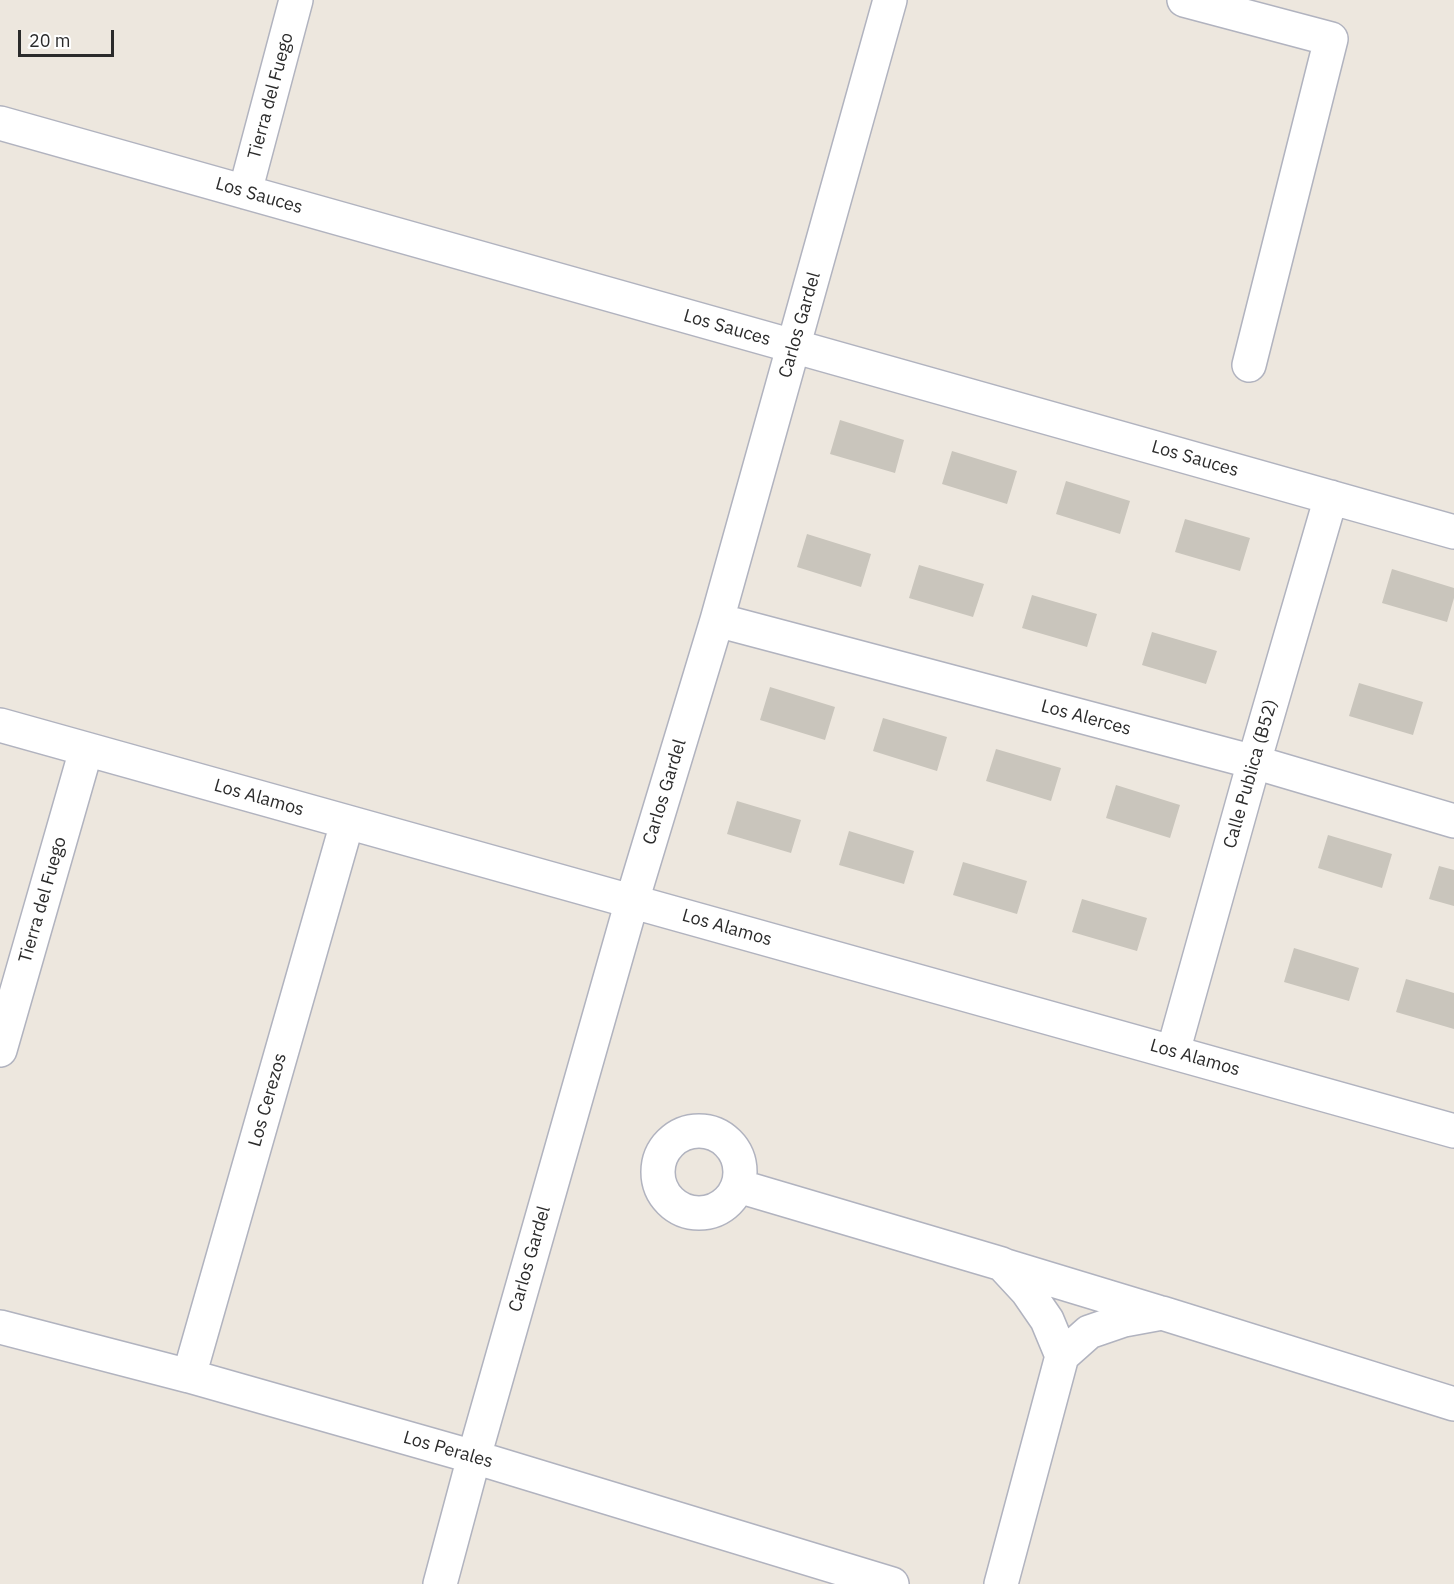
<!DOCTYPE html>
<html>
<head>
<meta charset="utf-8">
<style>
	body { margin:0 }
	#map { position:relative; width:1454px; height:1584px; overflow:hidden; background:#ede7de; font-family:"IBM Plex Sans",sans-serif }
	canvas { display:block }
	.scale { position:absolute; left:18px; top:30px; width:96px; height:27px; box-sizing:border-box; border:3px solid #2b2b2b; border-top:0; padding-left:8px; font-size:18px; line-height:21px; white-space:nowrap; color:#2b2b2b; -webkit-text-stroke:4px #fff; paint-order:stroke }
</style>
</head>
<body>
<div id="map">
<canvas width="1454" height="1584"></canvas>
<div class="scale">20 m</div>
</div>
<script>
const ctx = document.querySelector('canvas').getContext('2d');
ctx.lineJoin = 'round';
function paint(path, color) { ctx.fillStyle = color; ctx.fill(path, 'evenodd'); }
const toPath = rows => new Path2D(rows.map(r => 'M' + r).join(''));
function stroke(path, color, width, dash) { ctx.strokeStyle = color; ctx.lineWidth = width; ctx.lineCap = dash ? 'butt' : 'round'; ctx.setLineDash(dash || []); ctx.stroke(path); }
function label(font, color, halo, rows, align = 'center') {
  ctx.font = font + ' "IBM Plex Sans",sans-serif'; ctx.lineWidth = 4.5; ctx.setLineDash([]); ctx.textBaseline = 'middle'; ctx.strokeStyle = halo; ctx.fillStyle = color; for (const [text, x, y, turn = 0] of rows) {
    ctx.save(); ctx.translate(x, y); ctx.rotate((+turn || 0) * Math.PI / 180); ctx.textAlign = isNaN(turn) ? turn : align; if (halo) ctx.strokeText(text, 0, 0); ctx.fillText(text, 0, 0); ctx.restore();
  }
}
const building = toPath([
	[840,420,904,440,895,473,830,454],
	[952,451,1017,471,1007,504,942,484],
	[1066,481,1130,501,1120,534,1056,514],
	[1185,519,1250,538,1240,571,1175,552],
	[807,534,871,554,861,587,797,567],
	[919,565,984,584,973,617,909,598],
	[1392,569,1454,588,1454,598,1447,622,1382,603],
	[1032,595,1097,614,1087,647,1022,628],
	[1152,632,1217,651,1206,684,1142,665],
	[1359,683,1423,702,1413,735,1349,716],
	[770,687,835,707,825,740,760,720],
	[883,718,947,737,937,771,873,751],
	[996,749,1061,768,1051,801,986,781],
	[1116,785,1180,805,1170,838,1106,818],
	[737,801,801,820,791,853,727,834],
	[849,831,914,851,904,884,839,865],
	[1328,835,1392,854,1382,888,1318,868],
	[963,862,1027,881,1017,914,953,895],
	[1439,866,1454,870,1454,906,1429,899],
	[1082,899,1147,918,1137,951,1072,932],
	[1294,948,1359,968,1349,1001,1284,982],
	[1406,979,1454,993,1454,1029,1396,1012]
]);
const street = toPath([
	[1184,0,1331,39,1249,365],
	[0,123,1454,532],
	[245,192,296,0],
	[717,620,1254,762,1454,821],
	[0,725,1454,1131],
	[0,1050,86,750],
	[1173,1052,1254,762,1331,497],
	'658 1172a41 41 0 1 1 82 0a41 41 0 1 1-82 0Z',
	[738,1186,1002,1264,1027,1291,1047,1320,1062,1356],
	[1003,1265,1158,1312],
	[0,1327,189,1376,474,1457,892,1584],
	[189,1376,347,823],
	[440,1584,474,1457,632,901,717,620,890,0],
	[1001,1584,1062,1356,1089,1332,1124,1320,1162,1313,1454,1404]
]);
const streetNames = [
	["Tierra del Fuego",271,96,-75],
	["Los Sauces",259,196,16],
	["Carlos Gardel",800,325,-74],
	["Los Sauces",727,328,16],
	["Los Sauces",1195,459,16],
	["Los Alerces",1086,718,15],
	["Calle Publica (B52)",1251,774,-74],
	["Carlos Gardel",665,792,-73],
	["Los Alamos",259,798,16],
	["Tierra del Fuego",43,900,-74],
	["Los Alamos",727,928,16],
	["Los Alamos",1195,1058,16],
	["Los Cerezos",268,1100,-74],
	["Carlos Gardel",530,1259,-74],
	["Los Perales",448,1450,16]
];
paint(building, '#c9c5bc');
stroke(street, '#b1b3bf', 36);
stroke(street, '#fff', 33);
label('18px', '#2b2b2b', '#fff', streetNames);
</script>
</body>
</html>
